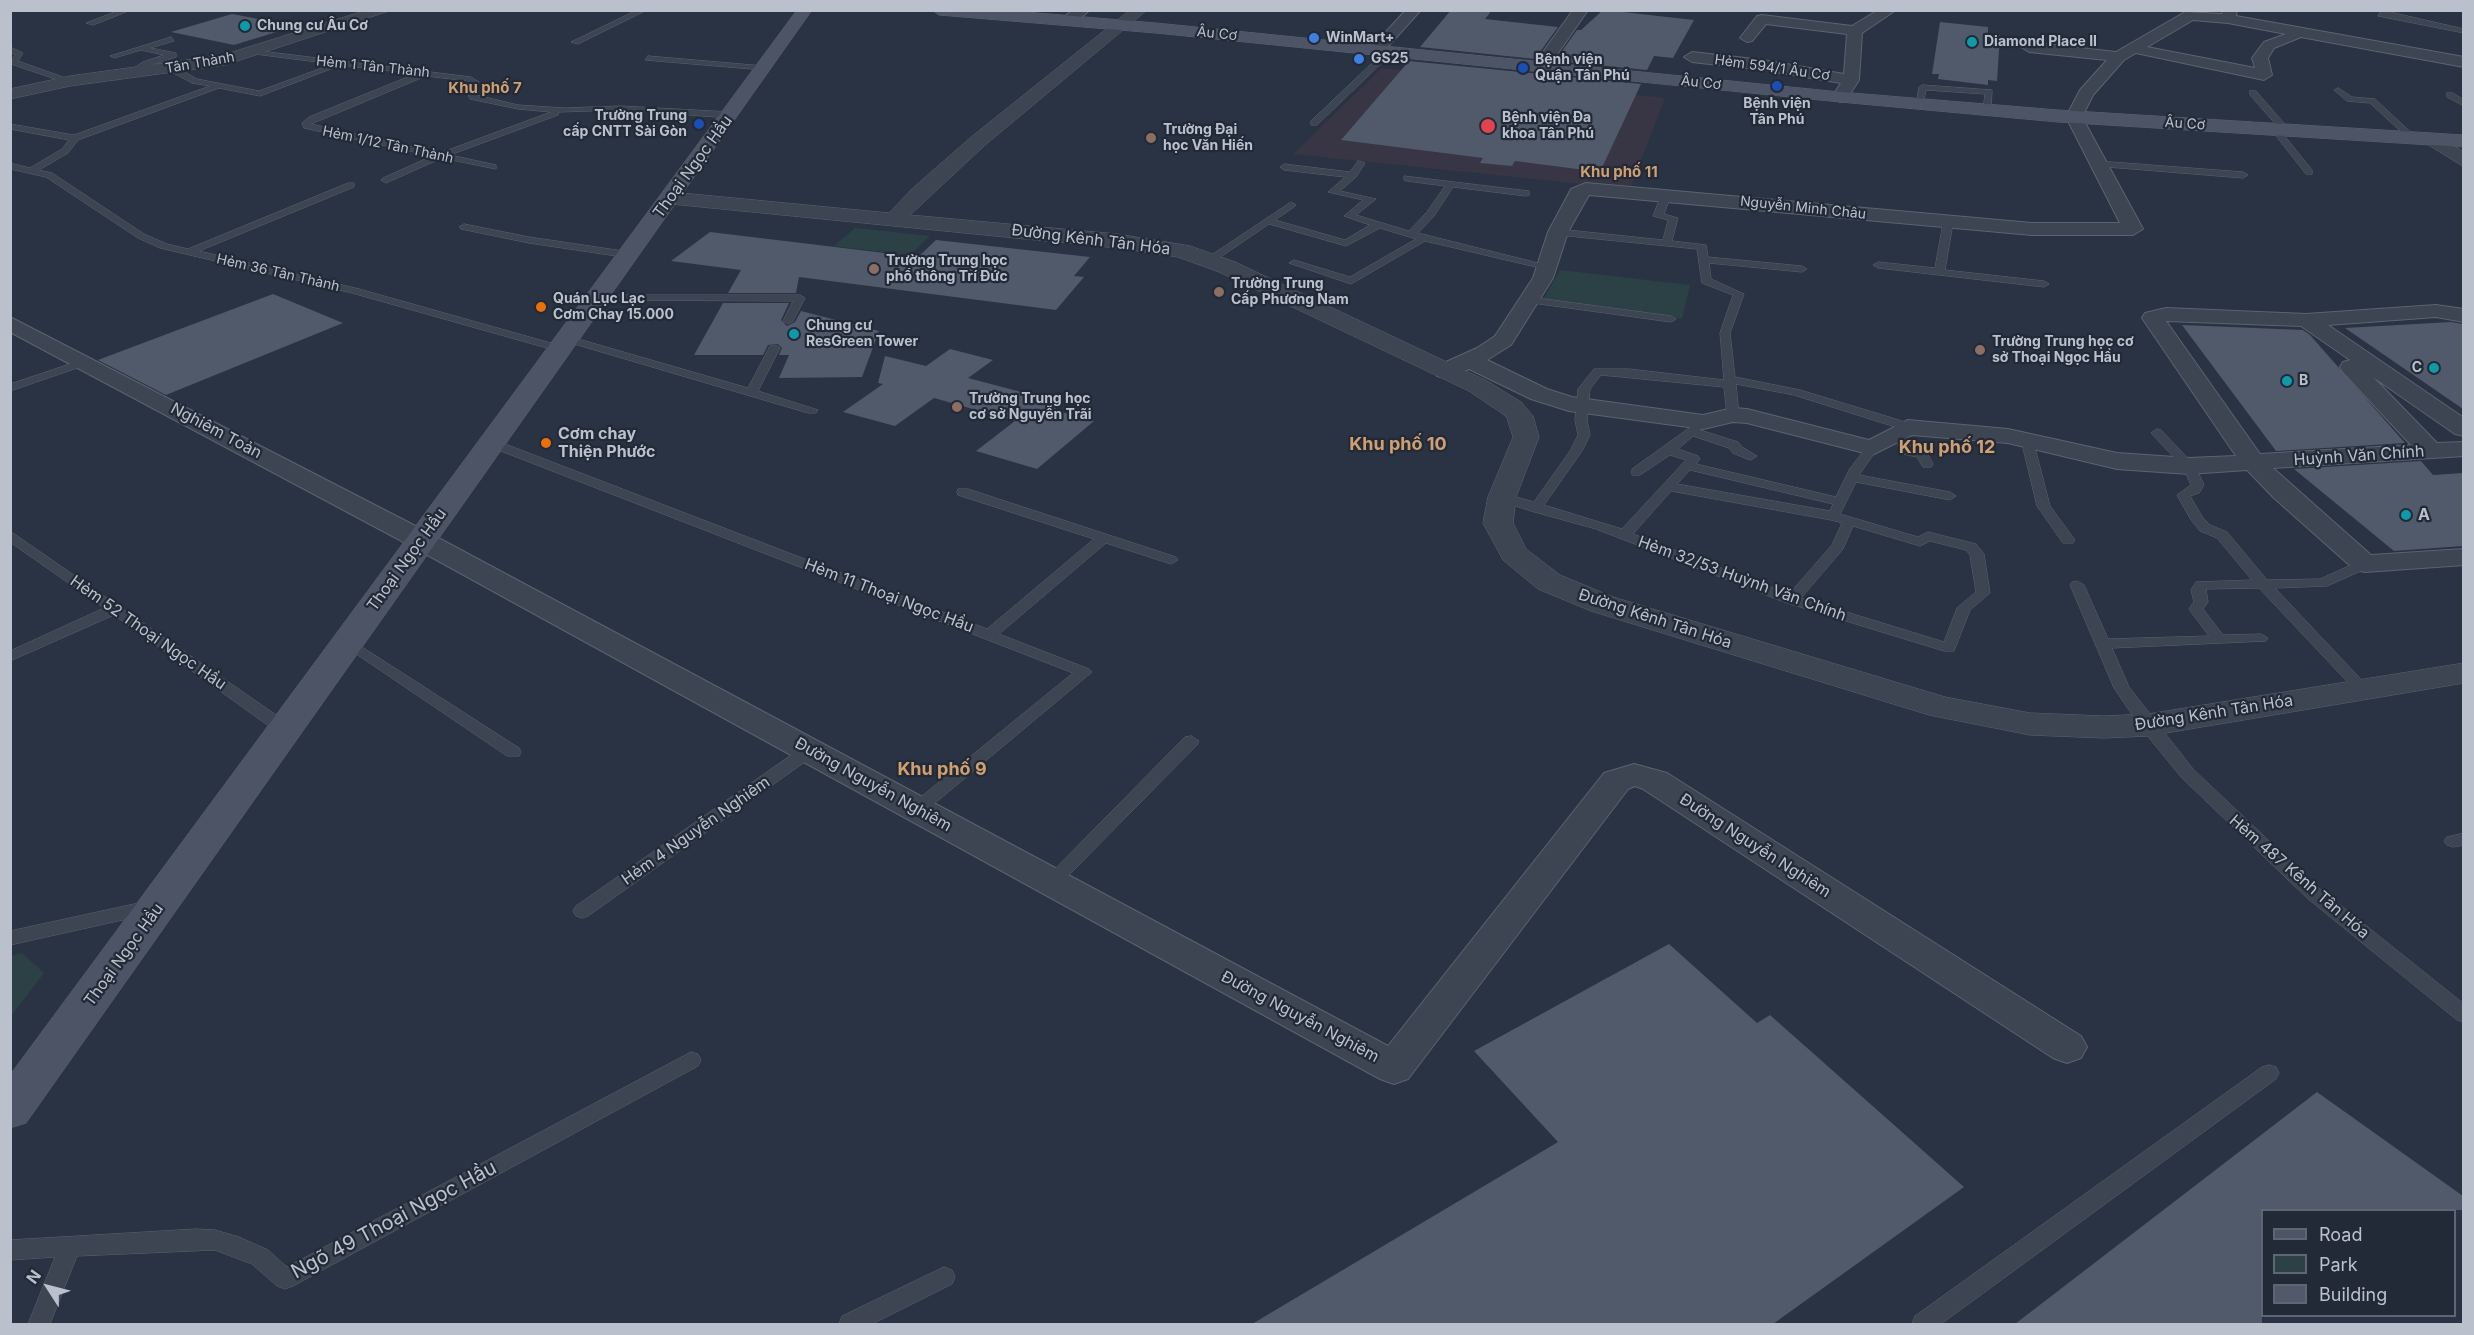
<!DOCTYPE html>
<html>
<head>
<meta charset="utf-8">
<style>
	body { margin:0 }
	#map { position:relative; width:2474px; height:1335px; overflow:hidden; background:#293343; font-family:Inter,sans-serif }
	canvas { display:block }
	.frame { position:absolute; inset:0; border:12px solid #bbc1cc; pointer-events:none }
	.legend { position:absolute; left:2261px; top:1209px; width:195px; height:108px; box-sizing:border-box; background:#222a38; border:2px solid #5f6673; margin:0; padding:8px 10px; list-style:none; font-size:18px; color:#bbc1cc }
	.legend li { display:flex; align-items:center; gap:12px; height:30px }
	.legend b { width:30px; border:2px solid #5f6673 }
	.north { position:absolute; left:18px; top:1257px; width:60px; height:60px; -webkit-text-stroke:4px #222a38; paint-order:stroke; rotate:306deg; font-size:16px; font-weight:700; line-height:24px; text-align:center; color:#bbc1cc }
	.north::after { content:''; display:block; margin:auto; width:21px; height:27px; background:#bbc1cc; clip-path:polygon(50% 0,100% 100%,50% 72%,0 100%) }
</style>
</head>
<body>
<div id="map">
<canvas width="2474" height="1335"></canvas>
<div class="frame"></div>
<ul class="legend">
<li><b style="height:8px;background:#4c5465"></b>Road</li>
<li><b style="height:16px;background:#2c4145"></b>Park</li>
<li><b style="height:16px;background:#505a6b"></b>Building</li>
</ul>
<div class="north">N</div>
</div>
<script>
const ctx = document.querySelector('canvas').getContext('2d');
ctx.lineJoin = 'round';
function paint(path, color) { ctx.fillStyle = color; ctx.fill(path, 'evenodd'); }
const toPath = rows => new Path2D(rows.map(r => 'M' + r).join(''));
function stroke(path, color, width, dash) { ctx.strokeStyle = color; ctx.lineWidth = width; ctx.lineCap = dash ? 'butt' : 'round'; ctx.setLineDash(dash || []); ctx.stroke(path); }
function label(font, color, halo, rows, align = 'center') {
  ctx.font = font + ' Inter,sans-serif'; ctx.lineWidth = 4.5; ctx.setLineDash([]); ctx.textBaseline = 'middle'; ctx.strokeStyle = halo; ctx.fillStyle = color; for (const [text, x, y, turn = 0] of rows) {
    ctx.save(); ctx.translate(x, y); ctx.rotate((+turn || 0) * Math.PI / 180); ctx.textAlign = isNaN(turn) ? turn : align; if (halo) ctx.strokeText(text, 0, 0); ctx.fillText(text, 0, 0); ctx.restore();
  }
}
const medical = toPath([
	[1382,68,1665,98,1630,189,1293,154]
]);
const green = toPath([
	[856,227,856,228,930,236,910,255,834,246],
	[1560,270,1690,285,1682,319,1543,300],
	[22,953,44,973,11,1016,11,956]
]);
const building = toPath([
	[1451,10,1492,10,1485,19,1558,27,1535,59,1420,47],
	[1603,10,1605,10,1694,20,1673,58,1654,56,1647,70,1555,61,1577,30,1581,30],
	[232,14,296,26,234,45,171,32],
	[1940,22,1988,27,1988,34,2000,35,1997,81,1988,80,1988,85,1938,79,1939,74,1932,74],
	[1409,61,1641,84,1600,172,1515,161,1512,166,1480,163,1483,158,1341,140],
	[710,232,918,257,936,240,1090,257,1074,276,1084,277,1056,310,799,277,796,293,728,293,741,270,671,261],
	[273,294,343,323,166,395,98,360],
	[723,303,789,303,781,320,787,326,795,322,801,311,879,331,862,377,779,378,789,355,779,355,782,348,778,344,768,345,763,355,694,355],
	[2451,322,2463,324,2463,409,2345,328],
	[2182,325,2303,330,2310,335,2405,443,2276,451],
	[950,349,993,360,968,378,1063,403,1054,410,1094,421,1037,469,976,451,1015,421,934,398,895,426,843,412,883,384,878,383,885,356,926,366],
	[2421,461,2433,475,2463,473,2463,546,2394,551,2294,469],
	[1669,944,1757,1023,1770,1015,1964,1187,1773,1324,1252,1324,1558,1142,1474,1051],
	[2317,1092,2463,1196,2463,1210,2262,1210,2262,1324,2015,1324]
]);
const service = toPath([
	[120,10,131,10,93,25,86,23,120,10],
	[637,10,647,10,578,44,571,42,637,10],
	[2381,10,2464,29,2464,33,2378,16,2381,10],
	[171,37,174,41,150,48,176,53,176,57,149,66,132,76,125,74,143,62,164,55,141,50,114,58,110,56,171,37],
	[10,47,23,53,18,61,74,81,67,83,11,64,15,54,10,52,10,47],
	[1387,49,1394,51,1317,125,1311,125,1311,121,1387,49],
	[252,50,471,77,479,82,475,92,476,95,518,105,564,108,620,106,731,112,735,115,731,118,620,110,559,112,558,115,450,155,496,165,496,169,442,158,386,183,381,180,383,178,432,156,304,128,302,123,309,117,415,74,341,65,260,96,219,88,78,140,68,153,39,170,52,173,144,234,167,244,188,249,348,183,354,183,354,187,199,251,359,289,565,347,565,351,561,352,352,293,160,248,138,238,46,177,10,169,10,163,30,168,62,149,69,140,10,129,10,124,74,135,210,86,192,83,170,71,170,67,176,67,197,79,259,91,333,64,255,54,252,50],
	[426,76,469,81,471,83,467,92,470,99,518,109,551,112,440,153,311,124,426,76],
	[648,56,764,66,768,68,764,70,645,60,648,56],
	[1923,85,1992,90,1991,110,1987,112,1983,110,1985,94,1926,90,1923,104,1916,106,1919,87,1923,85],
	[2338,88,2352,97,2375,99,2418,139,2411,141,2370,103,2347,101,2334,90,2338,88],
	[2250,91,2256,91,2289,129,2289,133,2286,134,2279,129,2312,170,2312,174,2306,174,2273,132,2273,128,2279,128,2250,95,2250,91],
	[2447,93,2453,93,2464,100,2464,106,2447,97,2447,93],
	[1358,161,1365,163,1356,177,1340,191,1376,199,1356,215,1409,231,1427,212,1445,186,1407,181,1404,180,1404,176,1529,191,1529,195,1526,196,1453,187,1434,216,1418,233,1554,267,1549,270,1425,241,1351,284,1289,263,1294,260,1350,277,1416,239,1380,228,1346,246,1269,224,1213,262,1204,260,1291,202,1296,205,1294,207,1275,220,1345,240,1370,225,1344,216,1363,200,1328,192,1345,177,1284,170,1280,167,1284,164,1350,172,1358,161],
	[2098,161,2243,172,2248,175,2243,178,2095,166,2095,162,2098,161],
	[1666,192,1671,195,1664,214,1678,218,1672,241,1706,245,1708,257,1802,266,1807,269,1802,272,1709,263,1711,279,1744,294,1730,333,1735,377,1800,390,1912,424,1914,427,1908,431,1794,395,1736,384,1739,415,1733,419,1727,415,1724,387,1601,375,1590,389,1587,420,1590,435,1582,451,1544,505,1622,529,1686,460,1670,455,1640,475,1632,475,1632,469,1703,418,1709,422,1700,430,1738,442,1742,447,1757,456,1751,460,1747,459,1733,453,1729,448,1693,436,1678,449,1698,456,1700,459,1696,464,1836,497,1849,470,1868,445,1876,445,1878,448,1859,475,1950,492,1956,496,1950,500,1856,482,1840,514,1918,537,1928,532,1976,544,1984,554,1990,593,1970,610,1954,651,1944,651,1787,603,1596,529,1531,511,1497,500,1496,497,1502,493,1534,502,1570,451,1578,435,1575,420,1578,389,1594,369,1629,369,1724,380,1720,333,1733,295,1702,283,1697,249,1558,235,1553,232,1558,229,1663,240,1668,220,1653,216,1661,195,1666,192],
	[1690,470,1833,504,1830,511,1677,484,1690,470],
	[1671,491,1831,520,1842,523,1832,545,1789,594,1633,534,1671,491],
	[1853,526,1920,546,1930,541,1966,550,1970,555,1976,592,1957,608,1944,642,1801,598,1843,549,1853,526],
	[1948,220,1953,223,1945,270,2044,281,2049,284,2044,287,1878,268,1873,265,1878,262,1935,268,1943,223,1948,220],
	[464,224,529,237,630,252,635,255,630,258,529,243,461,229,459,227,464,224],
	[598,295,800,295,805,298,793,321,788,324,783,321,793,301,594,300,594,296,598,295],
	[1529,297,1671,316,1676,319,1671,322,1525,302,1524,300,1529,297],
	[568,336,748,388,770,346,778,346,780,348,758,391,818,410,816,413,808,413,564,341,564,337,568,336],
	[85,359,89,360,89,364,10,391,10,384,85,359],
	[1897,429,1901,430,1912,448,1926,451,1933,464,1931,467,1923,467,1917,457,1903,454,1891,433,1897,429],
	[2157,429,2161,430,2195,466,2204,485,2199,493,2190,496,2203,518,2210,525,2227,532,2267,580,2320,579,2360,561,2370,561,2372,564,2370,567,2327,586,2275,588,2370,689,2362,694,2357,692,2259,588,2206,589,2208,602,2203,609,2223,635,2261,634,2268,638,2266,641,2112,648,2129,687,2193,769,2319,888,2464,1004,2464,1022,2457,1020,2307,898,2181,777,2142,729,2114,688,2070,585,2072,582,2077,581,2084,585,2108,639,2209,636,2189,609,2194,602,2191,590,2196,582,2252,580,2217,538,2200,531,2191,520,2177,495,2191,485,2183,467,2151,433,2157,429],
	[2030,436,2036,440,2035,448,2050,506,2075,540,2073,543,2063,543,2037,506,2023,448,2024,440,2030,436],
	[492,439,987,629,1094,539,958,495,957,492,958,489,968,489,1176,557,1178,560,1171,564,1106,543,999,634,1089,669,1092,672,923,813,917,815,911,813,909,809,911,805,1073,673,488,446,486,443,492,439],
	[10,531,292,726,294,730,292,734,280,734,114,615,10,661,10,651,104,608,10,542,10,531],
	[348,638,519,748,521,752,519,756,507,756,343,645,341,642,348,638],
	[1191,736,1199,741,1197,745,1058,886,1046,886,1043,882,1046,878,1185,737,1191,736],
	[810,745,818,750,816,754,588,916,582,918,576,916,573,911,576,906,804,746,810,745],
	[2464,833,2464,845,2453,847,2447,845,2444,841,2447,837,2464,833],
	[148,901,154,903,157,908,154,913,10,945,10,931,148,901],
	[691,1052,698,1054,701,1060,698,1066,293,1286,285,1289,277,1286,252,1264,215,1250,77,1256,50,1324,28,1324,55,1257,10,1260,10,1240,196,1229,215,1230,239,1237,268,1250,287,1267,691,1052],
	[2269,1065,2276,1067,2279,1073,2276,1079,1941,1324,1912,1324,1915,1316,2262,1067,2269,1065],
	[944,1267,952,1270,955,1277,952,1284,872,1324,839,1324,842,1316,944,1267]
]);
const minor = toPath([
	[1073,10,1090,10,1074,23,1064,23,1062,20,1064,17,1073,10],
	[1406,10,1421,10,1382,53,1372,53,1369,50,1372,47,1406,10],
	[1573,10,1588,10,1547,69,1535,69,1533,66,1573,10],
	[1878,10,1896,10,1862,33,1859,80,1846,100,1840,102,1832,97,1841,83,1763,70,1692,62,1684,57,1692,52,1763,60,1844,74,1847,34,1766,24,1752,41,1747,42,1740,38,1757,16,1762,15,1852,26,1878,10],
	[2223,10,2237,10,2236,16,2464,57,2464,67,2301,37,2274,48,2268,58,2272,75,2264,80,2136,53,2124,60,2093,95,2082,117,2143,229,2133,235,2032,235,1589,195,1568,232,1553,278,1511,345,1487,360,1547,389,1572,397,1703,415,1733,408,1747,409,1869,440,1908,420,2008,429,2117,453,2189,458,2236,456,2142,318,2145,313,2166,308,2306,314,2436,305,2464,309,2464,322,2436,317,2328,325,2464,418,2464,436,2455,434,2373,377,2437,443,2464,442,2464,456,2273,468,2371,555,2464,549,2464,565,2365,572,2355,570,2274,498,2247,470,2189,474,2117,469,2008,443,1912,435,1872,455,1747,423,1733,422,1703,429,1569,411,1531,399,1469,369,1445,378,1437,376,1434,371,1437,366,1477,348,1495,336,1533,278,1548,232,1569,193,1571,189,1586,183,2032,223,2120,223,2066,117,2080,90,2107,60,2029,52,2021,47,2029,42,2116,52,2185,12,2222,14,2223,10],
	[2193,20,2228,23,2286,34,2264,42,2252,58,2255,68,2147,47,2193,20],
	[2166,321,2301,326,2350,360,2343,362,2340,367,2343,372,2411,445,2260,454,2166,321],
	[10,317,431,534,1388,1046,1604,773,1634,764,1667,773,2081,1036,2087,1047,2081,1058,2067,1063,2053,1058,1643,789,1635,786,1628,789,1408,1079,1394,1084,1380,1079,411,546,10,332,10,317]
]);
const tertiary = toPath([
	[367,10,392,10,225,65,70,86,10,99,10,89,70,76,223,55,367,10],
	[1130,10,1147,10,984,146,910,215,1117,234,1190,246,1235,262,1487,381,1521,402,1533,416,1539,437,1516,497,1513,523,1526,549,1560,575,1613,597,1945,697,2030,713,2104,716,2148,714,2464,663,2464,683,2148,736,2104,738,2030,735,1929,715,1591,611,1538,589,1503,560,1483,523,1488,497,1513,437,1507,418,1503,414,1469,391,1219,272,1178,257,1117,248,671,204,664,202,661,198,664,194,671,192,889,213,913,188,970,138,1130,10],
	[2434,134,2464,152,2464,167,2427,144,2424,140,2427,136,2434,134]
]);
const secondary = toPath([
	[797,10,812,10,26,1123,10,1128,10,1075,797,10],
	[932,10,1002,10,1156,23,1840,92,2058,110,2464,135,2464,147,2058,122,1840,102,1156,33,939,15,932,10]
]);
const markers = [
	[245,26,6,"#0f9aa8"],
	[1314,38,6,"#3f7fe0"],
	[1972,42,6,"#0f9aa8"],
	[1359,59,6,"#3f7fe0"],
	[1523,68,6,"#1a4fb4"],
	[1777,86,6,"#1a4fb4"],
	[699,124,6,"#1a4fb4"],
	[1488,126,8,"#e0444e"],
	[1151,138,6,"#8d6e63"],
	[874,269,6,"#8d6e63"],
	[1219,292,6,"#8d6e63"],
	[541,307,6,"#e8710a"],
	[794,334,6,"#0f9aa8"],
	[1980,350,6,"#8d6e63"],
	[2434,368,6,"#0f9aa8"],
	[2287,381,6,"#0f9aa8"],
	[957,407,6,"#8d6e63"],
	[546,443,6,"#e8710a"],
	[2406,515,6,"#0f9aa8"]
];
const farPoinames = [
	["Chung cư Âu Cơ",257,26],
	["WinMart+",1326,38],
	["Diamond Place II",1984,42],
	["GS25",1371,59],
	["Bệnh viện",1535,60],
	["Quận Tân Phú",1535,76],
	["Bệnh viện",1777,104,"center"],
	["Tân Phú",1777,120,"center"],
	["Trường Trung",687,116,"right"],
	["cấp CNTT Sài Gòn",687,132,"right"],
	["Bệnh viện Đa",1502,118],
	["khoa Tân Phú",1502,134],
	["Trường Đại",1163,130],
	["học Văn Hiến",1163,146],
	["Trường Trung học",886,261],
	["phổ thông Trí Đức",886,277],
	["Trường Trung",1231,284],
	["Cấp Phương Nam",1231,300],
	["Quán Lục Lạc",553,299],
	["Cơm Chay 15.000",553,315],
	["Chung cư",806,326],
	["ResGreen Tower",806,342],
	["Trường Trung học cơ",1992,342],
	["sở Thoại Ngọc Hầu",1992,358],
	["C",2422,368,"right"],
	["B",2299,381],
	["Trường Trung học",969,399],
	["cơ sở Nguyễn Trãi",969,415]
];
const farStreetnames = [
	["Âu Cơ",1217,34,6],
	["Tân Thành",200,63,-10],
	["Hẻm 1 Tân Thành",373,67,6],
	["Hẻm 594/1 Âu Cơ",1772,68,8],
	["Âu Cơ",1701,83,6],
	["Âu Cơ",2185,124,4],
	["Hẻm 1/12 Tân Thành",388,145,12],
	["Nguyễn Minh Châu",1803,208,6],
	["Hẻm 36 Tân Thành",278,273,13]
];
const farNeighbourhoodnames = [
	["Khu phố 7",485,88],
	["Khu phố 11",1619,172]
];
const streetNames = [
	["Thoại Ngọc Hầu",693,167,-54],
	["Đường Kênh Tân Hóa",1091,240,7],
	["Nghiêm Toản",216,431,28],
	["Huỳnh Văn Chính",2359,456,-4],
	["Thoại Ngọc Hầu",407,560,-54],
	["Hẻm 32/53 Huỳnh Văn Chính",1742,579,20],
	["Hẻm 11 Thoại Ngọc Hầu",889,596,21],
	["Đường Kênh Tân Hóa",1655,619,18],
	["Hẻm 52 Thoại Ngọc Hầu",148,633,35],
	["Đường Kênh Tân Hóa",2214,713,-9],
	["Đường Nguyễn Nghiêm",873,785,29],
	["Hẻm 4 Nguyễn Nghiêm",696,831,-35],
	["Đường Nguyễn Nghiêm",1755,846,33],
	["Hẻm 487 Kênh Tân Hóa",2299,877,41],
	["Thoại Ngọc Hầu",124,955,-54],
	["Đường Nguyễn Nghiêm",1300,1017,28]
];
const poiNames = [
	["Cơm chay",558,434],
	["Thiện Phước",558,452],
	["A",2418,515]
];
const neighbourhoodNames = [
	["Khu phố 10",1398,445],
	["Khu phố 12",1947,448],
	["Khu phố 9",942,770]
];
const nearStreetnames = [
	["Ngõ 49 Thoại Ngọc Hầu",394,1220,-28]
];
paint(medical, '#383544');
paint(green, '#2c4145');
paint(building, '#505a6b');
stroke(service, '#5c6370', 1);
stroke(minor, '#5c6370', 2);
stroke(tertiary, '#5c6370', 1);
stroke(secondary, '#5c6370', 1);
paint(service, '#3d4552');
paint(minor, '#3d4552');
paint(tertiary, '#3d4552');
paint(secondary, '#4c5465');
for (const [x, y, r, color] of markers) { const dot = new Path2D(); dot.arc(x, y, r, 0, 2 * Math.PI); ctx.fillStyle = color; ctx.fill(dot); stroke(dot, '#222a38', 2); }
label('bold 14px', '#bbc1cc', '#222a38', farPoinames, 'left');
label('14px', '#bbc1cc', '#222a38', farStreetnames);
label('bold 15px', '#d1a071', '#222a38', farNeighbourhoodnames);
label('16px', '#bbc1cc', '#222a38', streetNames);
label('bold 16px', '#bbc1cc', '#222a38', poiNames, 'left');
label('bold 18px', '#d1a071', '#222a38', neighbourhoodNames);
label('20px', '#bbc1cc', '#222a38', nearStreetnames);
</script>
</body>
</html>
